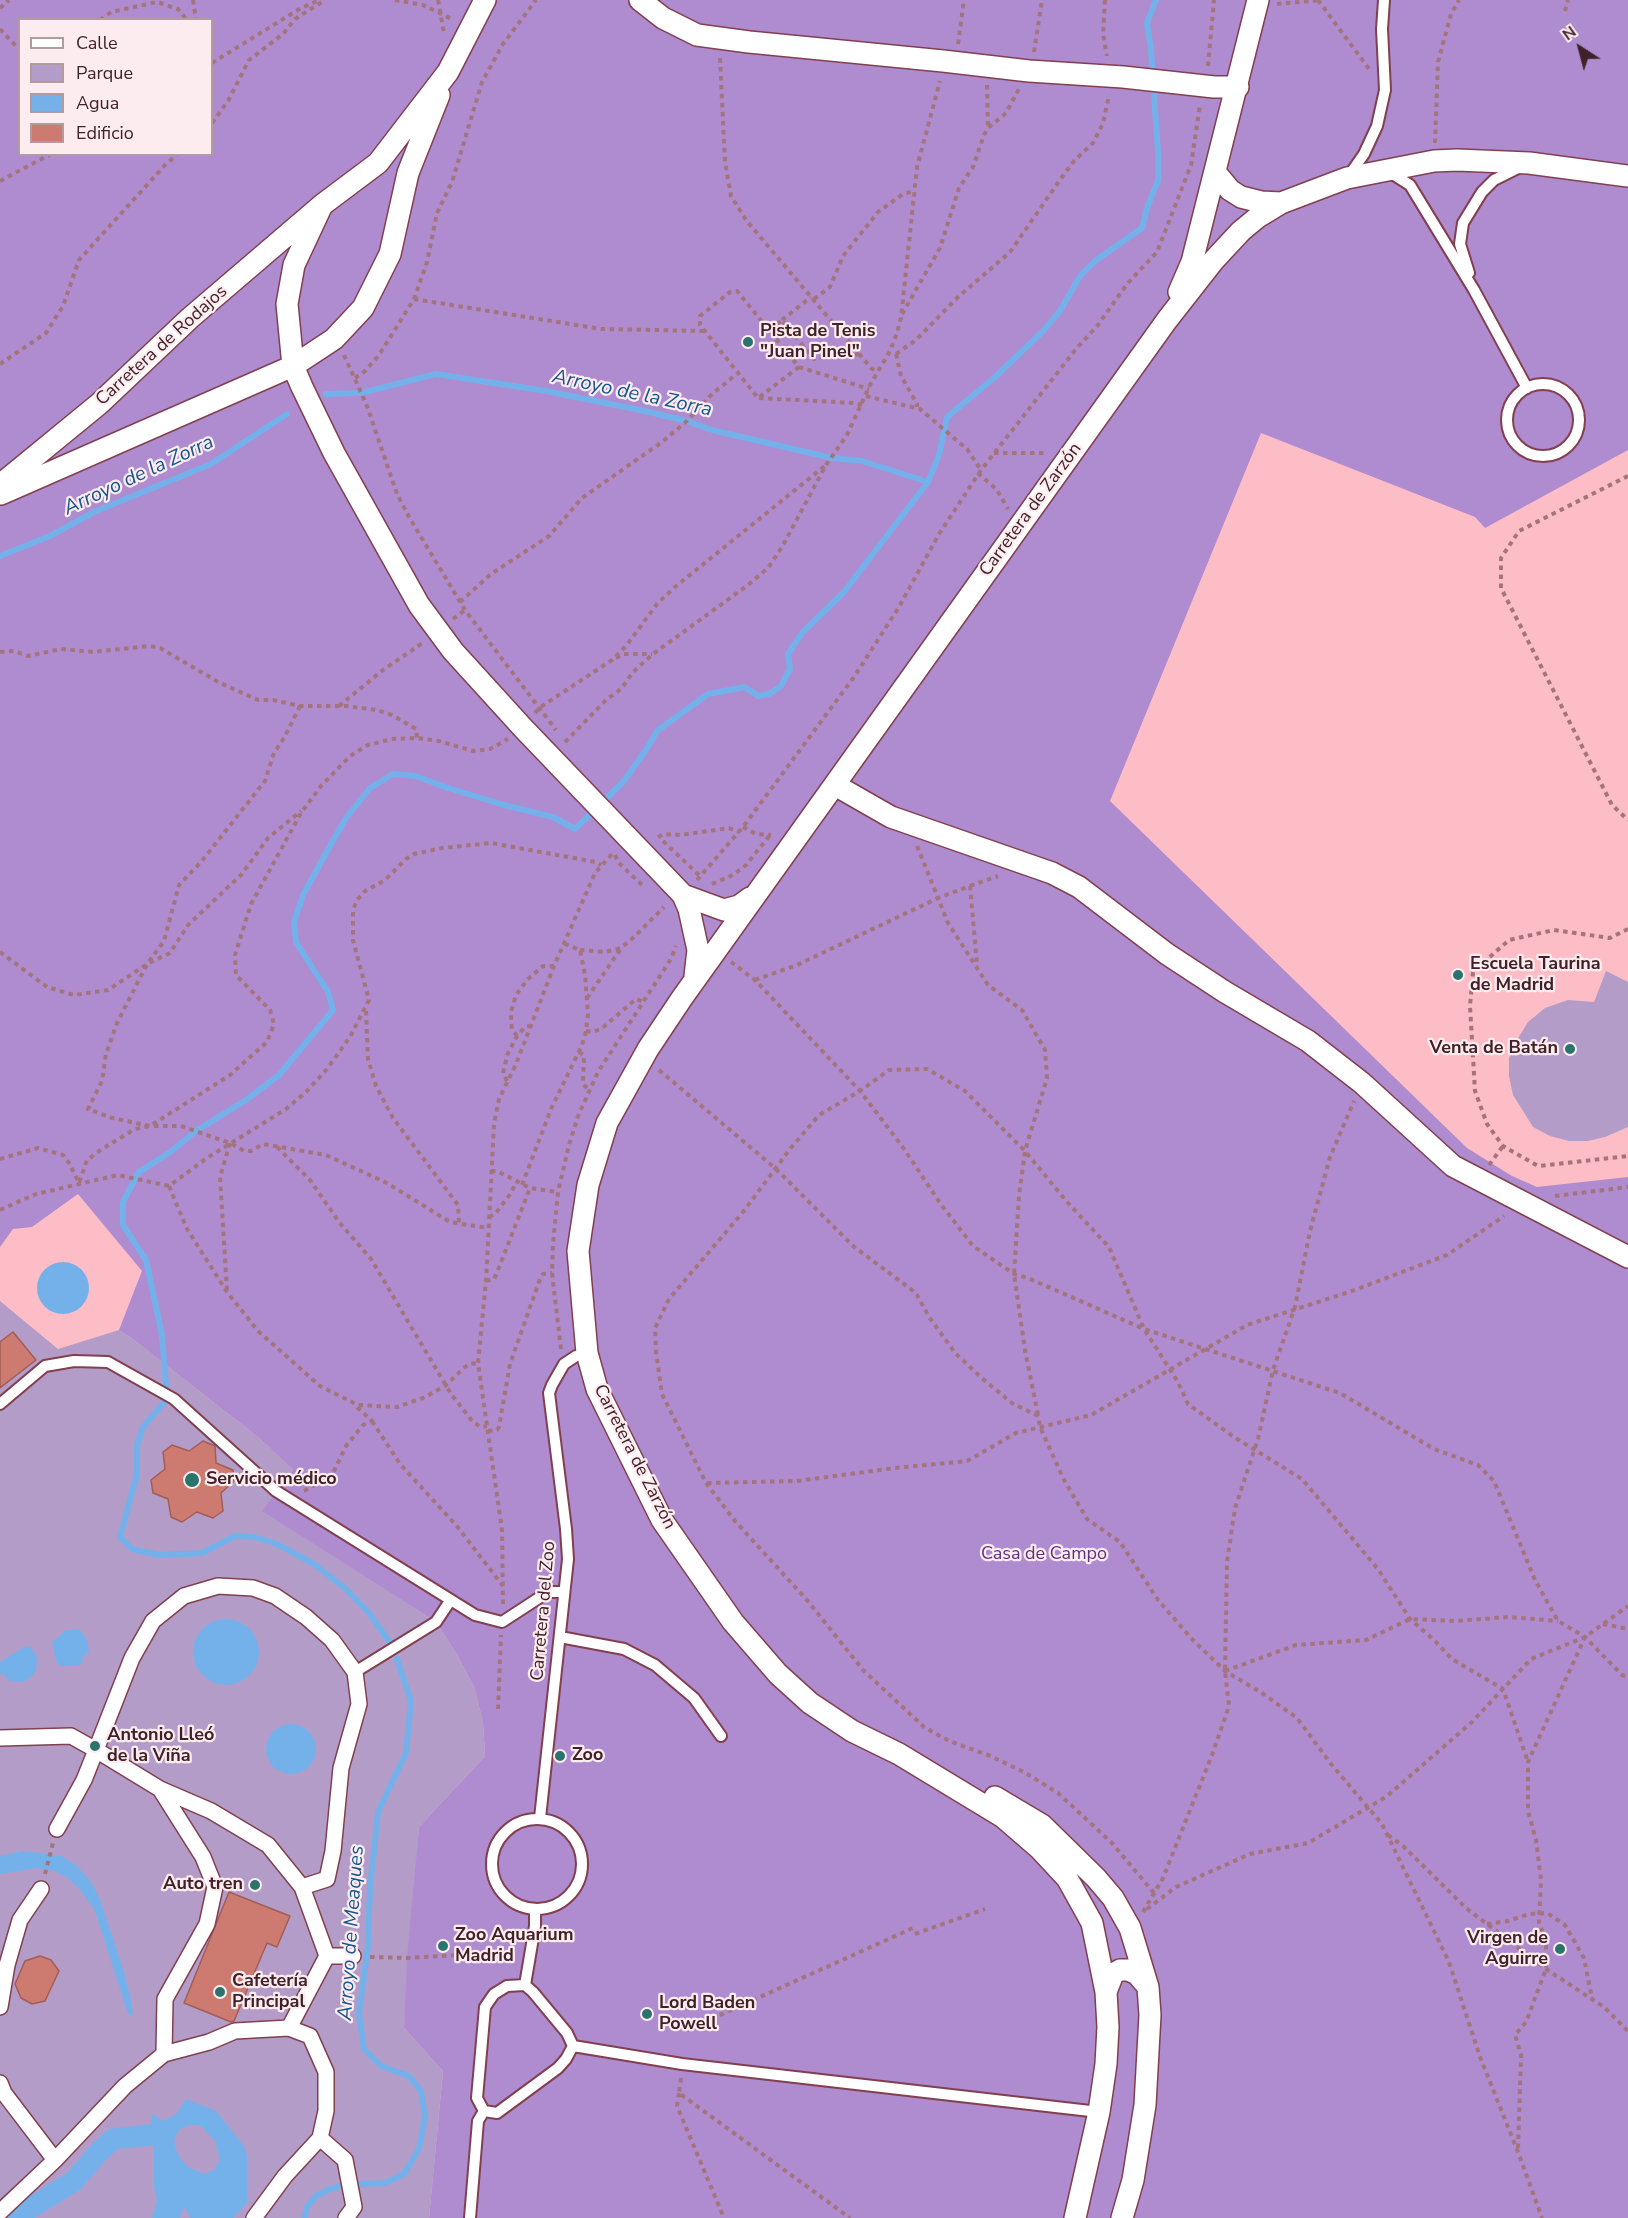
<!DOCTYPE html>
<html>
<head>
<meta charset="utf-8">
<style>
	body { margin:0 }
	#map { position:relative; width:1628px; height:2218px; overflow:hidden; background:#fcbdc7; font-family:"Nunito Sans",sans-serif }
	canvas { display:block }
	.legend { position:absolute; left:18px; top:18px; width:195px; height:138px; box-sizing:border-box; background:#fdecef; border:2px solid #b19b9f; margin:0; padding:8px 10px; list-style:none; font-size:18px; color:#3f2127 }
	.legend li { display:flex; align-items:center; gap:12px; height:30px }
	.legend b { width:30px; border:2px solid #b19b9f }
	.north { position:absolute; left:1550px; top:18px; width:60px; height:60px; -webkit-text-stroke:4px #fdecef; paint-order:stroke; rotate:324deg; font-size:16px; font-weight:700; line-height:24px; text-align:center; color:#3f2127 }
	.north::after { content:''; display:block; margin:auto; width:21px; height:27px; background:#3f2127; clip-path:polygon(50% 0,100% 100%,50% 72%,0 100%) }
</style>
</head>
<body>
<div id="map">
<canvas width="1628" height="2218"></canvas>
<ul class="legend">
<li><b style="height:8px;background:#fff"></b>Calle</li>
<li><b style="height:16px;background:#b39dc8"></b>Parque</li>
<li><b style="height:16px;background:#74b1ea"></b>Agua</li>
<li><b style="height:16px;background:#cd7b71"></b>Edificio</li>
</ul>
<div class="north">N</div>
</div>
<script>
const ctx = document.querySelector('canvas').getContext('2d');
ctx.lineJoin = 'round';
function paint(path, color) { ctx.fillStyle = color; ctx.fill(path, 'evenodd'); }
const toPath = rows => new Path2D(rows.map(r => 'M' + r).join(''));
function stroke(path, color, width, dash) { ctx.strokeStyle = color; ctx.lineWidth = width; ctx.lineCap = dash ? 'butt' : 'round'; ctx.setLineDash(dash || []); ctx.stroke(path); }
function label(font, color, halo, rows, align = 'center') {
  ctx.font = font + ' "Nunito Sans",sans-serif'; ctx.lineWidth = 4.5; ctx.setLineDash([]); ctx.textBaseline = 'middle'; ctx.strokeStyle = halo; ctx.fillStyle = color; for (const [text, x, y, turn = 0] of rows) {
    ctx.save(); ctx.translate(x, y); ctx.rotate((+turn || 0) * Math.PI / 180); ctx.textAlign = isNaN(turn) ? turn : align; if (halo) ctx.strokeText(text, 0, 0); ctx.fillText(text, 0, 0); ctx.restore();
  }
}
const green = toPath([
	[1606,971,1628,982,1628,1127,1605,1137,1588,1141,1569,1141,1550,1136,1533,1127,1513,1095,1509,1076,1509,1058,1517,1040,1528,1022,1545,1008,1568,1000,1594,1002],
	[0,1301,58,1349,119,1330,134,1340,259,1438,293,1470,263,1511,436,1622,456,1653,474,1687,483,1722,485,1756,419,1827,404,2028,443,2071,429,2218,0,2218]
]);
const forest = toPath([
	[0,0,1628,0,1628,450,1485,528,1475,517,1261,433,1110,801,1467,1148,1512,1176,1537,1187,1628,1177,1628,2218,429,2218,443,2071,404,2028,407,1958,419,1827,485,1756,483,1722,474,1687,456,1653,436,1622,262,1511,293,1470,259,1438,134,1340,119,1330,142,1271,78,1194,32,1227,13,1229,0,1247],
	[20,20,212,20,212,154,20,154]
]);
const water = toPath([
	'37 1288a26 26 0 1 1 52 0a26 26 0 1 1-52 0Z',
	'193 1652a33 33 0 1 1 66 0a33 33 0 1 1-66 0Z',
	[79,1629,87,1640,89,1652,82,1658,83,1662,78,1666,61,1666,57,1663,52,1642,66,1630],
	[26,1646,30,1647,35,1653,37,1659,36,1671,32,1676,23,1682,10,1681,3,1674,0,1674,0,1662],
	'266 1749a25 25 0 1 1 50 0a25 25 0 1 1-50 0Z',
	[23,1851,62,1856,77,1866,92,1883,101,1902,124,1972,131,2000,133,2015,128,2014,95,1911,79,1888,65,1876,54,1871,37,1868,0,1874,0,1856],
	[186,2099,216,2111,244,2146,247,2156,247,2203,233,2218,190,2218,184,2206,180,2218,152,2218,157,2201,154,2187,154,2151,150,2135,152,2114,163,2121,176,2114],
	[191,2125,200,2125,215,2141,220,2160,214,2170,204,2174,188,2167,179,2157,174,2143,176,2135,181,2128]
]);
const stream = toPath([
	[326,394,361,393,436,374,546,391,640,410,687,421,712,430,832,458,862,461,928,482],
	[0,556,50,536,94,512,211,464,287,414],
	[391,1644,369,1613,346,1589,314,1564,277,1544,254,1537,235,1536,202,1553,159,1555,132,1549,120,1537,137,1474,137,1445,143,1427,167,1399,162,1335,146,1260,123,1225,123,1202,139,1172,169,1153,196,1131,246,1100,279,1075,333,1010,328,992,296,942,294,922,303,895,325,855,346,818,370,788,393,774,416,776,445,787,504,805,553,817,575,829,624,781,648,747,657,731,708,694,745,687,758,696,769,694,781,686,790,669,788,654,802,633,844,592,928,482,939,455,947,417,994,378,1043,331,1060,311,1080,276,1095,261,1142,228,1148,205,1158,181,1158,152,1151,50,1147,23,1156,0],
	[360,2184,385,2183,404,2174,419,2149,425,2116,421,2091,409,2076,381,2066,364,2049,359,2014,368,1946,370,1888,378,1812,406,1753,411,1701,397,1659],
	[304,2218,307,2207,316,2196,330,2189,347,2184]
]);
const canal = toPath([
	[18,2218,24,2212,74,2181,98,2153,113,2139,150,2135]
]);
const building = toPath([
	[13,1332,36,1360,0,1388,0,1342,13,1332],
	[203,1441,215,1446,216,1463,233,1470,234,1481,221,1493,223,1511,213,1518,197,1512,182,1522,171,1517,168,1499,153,1493,151,1480,165,1469,163,1452,172,1445,189,1451,203,1441],
	[229,1892,290,1916,277,1947,267,1943,234,2021,231,2022,184,2003,229,1892],
	[40,1956,51,1960,59,1971,45,2001,32,2004,21,1998,15,1984,25,1961,40,1956]
]);
const path = toPath([
	[193,0,196,20],
	[395,0,423,5,454,20],
	[438,0,444,33],
	[1105,0,1103,34,1107,56],
	[1318,0,1369,69],
	[1277,4,1321,0],
	[0,8,9,0],
	[1565,11,1568,0],
	[100,20,111,12,157,2,178,9,187,20],
	[0,29,14,44,20,47],
	[958,44,964,0],
	[1034,52,1042,0],
	[720,58,725,162,731,196,746,220,871,368,877,372],
	[212,63,301,8,320,0],
	[1208,66,1214,0],
	[987,85,988,128],
	[212,123,228,101,249,60,283,34,295,19,325,0],
	[1435,143,1438,62,1451,14,1459,0],
	[0,181,51,154],
	[414,299,601,329,705,331],
	[814,299,830,287,843,256,878,212,903,194,914,191],
	[902,314,940,248,959,188,973,167,984,135,988,128,1006,113,1019,89],
	[782,320,811,297],
	[770,330,782,320,814,359,833,354,853,356,860,353],
	[896,354,916,340,957,298,1010,252,1062,177,1074,161,1093,143,1103,123,1109,96],
	[896,354,901,376,917,404,917,407],
	[344,355,367,406,397,494,409,517,465,610,556,730],
	[0,364,46,333,63,306,79,260,165,165,178,154],
	[799,367,758,398,700,325,700,316,730,292,737,291,799,367,869,389],
	[355,378,365,371,379,355,414,299,427,262,437,213,452,182,482,82,503,44,536,0],
	[866,396,920,409,967,449,981,470],
	[759,398,855,403,862,405],
	[994,453,1047,453],
	[978,473,997,490,1008,509],
	[1628,476,1519,531,1501,558,1501,588,1612,805,1628,820],
	[460,602,491,574,549,536,582,498,662,442,687,421,712,394,738,373],
	[453,619,465,610],
	[0,652,14,651,28,656,61,649,93,652,149,646,160,648,220,683,258,700,273,700,300,706,346,706,377,710,392,715,416,729,417,738],
	[616,658,624,654,652,654],
	[300,706,284,738,274,753,265,781,201,862,179,885,164,941,147,964,117,1023,106,1054,102,1081,88,1109,112,1118,150,1126,181,1126,230,1143,244,1151,251,1151,263,1144,326,1155,387,1183,450,1222,487,1228],
	[339,706,383,670,424,642],
	[535,713,539,708,612,660,626,646,657,604,675,587,826,465],
	[565,742,606,700,621,689,633,672,653,654,748,585,768,568,782,547,826,465,847,435,870,385,890,351,897,333,901,318,917,167,940,81],
	[743,827,756,834,771,835],
	[658,837,664,834,681,835,729,828,739,832],
	[663,841,701,877],
	[917,846,938,898,970,886,977,964],
	[615,855,619,863,644,887],
	[697,880,743,827,854,677,899,607,939,534,981,470,1076,349,1098,325,1127,284,1157,252,1191,165,1200,105],
	[712,884,733,875,746,865,770,835],
	[970,886,998,876],
	[1628,929,1610,938,1554,930,1509,940,1473,972,1470,1006,1475,1091,1487,1124,1503,1146,1538,1166,1628,1156],
	[580,950,605,952,621,948,634,937,664,907],
	[0,952,47,987,74,995,108,990,147,964,170,953,188,925,241,875,268,838,301,811],
	[731,962,755,980,860,1091,902,1146,940,1203,973,1246,1014,1274,1028,1278,1144,1329,1340,1393,1434,1449,1478,1465,1494,1481,1535,1580,1558,1621,1585,1637,1622,1675,1628,1677],
	[755,980,797,965,938,898,948,923,988,985,1022,1010,1045,1050,1047,1078,1025,1151,1019,1196,1014,1274,1025,1350,1038,1415],
	[587,998,620,950],
	[366,1011,368,1059,376,1086,393,1118,458,1205,459,1224],
	[586,1031,592,1032,601,1029,636,999,644,1002],
	[517,1036,512,1029,511,1022,511,1012,516,995,527,980,543,966,554,966],
	[579,1052,584,1055,583,1084,590,1091],
	[659,1070,775,1168,853,1246,916,1293,929,1317,956,1354,984,1380,1012,1403,1038,1416,1040,1427,1064,1480,1087,1519,1120,1542,1158,1600,1191,1638,1225,1671,1262,1693,1297,1718,1331,1764,1382,1824,1449,1962,1480,2057,1518,2152,1542,2218],
	[507,1081,503,1073,508,1053,517,1036,525,1027,530,1026],
	[277,1147,310,1180,339,1222,371,1259,451,1394,473,1422,481,1427,487,1426],
	[0,1159,38,1148,63,1155,69,1163,79,1183,87,1160,102,1149,135,1129,150,1126,194,1098,230,1075,267,1042,274,1024,270,1010,236,975,235,955,251,904,301,813,321,786,350,756,368,745,392,739,417,738,439,741,473,751,490,749,508,739],
	[1489,1165,1503,1146],
	[491,1171,497,1171,530,1188,557,1192],
	[522,1185,551,1109,582,1045,586,1031,588,1014,585,975,580,950,565,944],
	[169,1186,187,1229,227,1292,258,1331,320,1386,358,1405,397,1407,423,1398,445,1386,465,1367,469,1364,478,1363],
	[1555,1196,1628,1187],
	[0,1210,36,1194,118,1175,169,1186,207,1158,286,1109,306,1092,327,1069,350,1037,369,1000,353,940,353,910,357,900,365,891,385,880,406,859,414,854,442,848,491,843,596,862,601,865],
	[489,1217,495,1214,511,1193,516,1182],
	[486,1281,494,1279,496,1275,530,1188],
	[227,1290,220,1177,230,1143],
	[561,1349,552,1273,553,1244,558,1192,569,1145,578,1116,598,1072,671,959,676,946],
	[372,1421,400,1464,456,1525,503,1586],
	[488,1431,497,1430,499,1427,510,1364,540,1279,543,1274,552,1273],
	[707,1483,797,1481,895,1468,967,1461,1016,1433,1091,1415,1247,1325,1352,1291,1447,1255,1504,1216],
	[304,1491,332,1475,346,1446,363,1425,372,1421,355,1405],
	[503,1604,502,1530,478,1363,486,1281,494,1124,499,1099,516,1064,554,966,595,873,614,852],
	[1603,1624,1628,1629],
	[1225,1671,1296,1645,1366,1640,1410,1619,1455,1621,1509,1617,1558,1621],
	[498,1709,501,1635],
	[1388,1835,1403,1846,1466,1908,1546,1969,1604,2007,1628,2031],
	[45,1874,53,1843],
	[1154,1893,1111,1842,1058,1793,1024,1772,988,1755,949,1741,924,1727,864,1671,806,1599,735,1521,706,1483,662,1394,656,1352,655,1328,669,1299,743,1212,790,1149,819,1115,860,1091,889,1070,927,1069,965,1091,1025,1151,1068,1203,1109,1247,1144,1329,1178,1382,1188,1404,1234,1437,1302,1479,1378,1569,1410,1619,1435,1641,1452,1659,1503,1689,1528,1762],
	[1147,1909,1176,1887,1250,1854,1308,1843,1386,1797,1472,1722,1531,1659,1585,1637,1628,1606],
	[1143,1912,1163,1878,1212,1755,1229,1706,1225,1671,1227,1562,1235,1508,1258,1439,1273,1370,1295,1307,1310,1231,1330,1157,1354,1101],
	[1487,1924,1508,1921,1529,1914,1547,1913,1565,1925,1584,1958,1592,1999],
	[915,1934,985,1909],
	[370,1957,407,1958,515,1952],
	[687,2030,913,1928],
	[681,2078,679,2093,850,2218],
	[679,2093,677,2106,724,2218],
	[1518,2148,1521,2055,1515,2035,1526,2022,1546,1969,1546,1942,1539,1922,1541,1880,1536,1840,1528,1811,1528,1762,1585,1637]
]);
const service = toPath([
	[1391,173,1410,185,1474,290,1527,388],
	[1348,177,1364,154,1377,126,1385,90,1382,29,1384,0],
	[1469,273,1460,244,1463,223,1482,192,1494,180,1520,167],
	'1507 420a36 36 0 1 1 72 0a36 36 0 1 1-72 0Z',
	[0,1404,45,1366,74,1361,108,1362,174,1399,276,1491,475,1615,502,1622,548,1592,563,1592],
	[560,1637,624,1649,655,1665,694,1698,721,1736],
	[355,1672,436,1622,450,1601],
	[540,1818,568,1559,566,1529,549,1393,552,1385,564,1364,576,1356,587,1353],
	'492 1864a45 45 0 1 1 90 0a45 45 0 1 1-90 0Z',
	[525,1985,533,1992,567,2033,573,2046,566,2059,558,2068,497,2113,484,2111,477,2098,485,2007,494,1994,507,1986,525,1985],
	[525,1985,535,1926,535,1909],
	[573,2046,682,2064,1099,2112],
	[470,2218,478,2121,484,2111]
]);
const pedestrian = toPath([
	[0,1738,71,1736,96,1750,84,1780,57,1829],
	[160,1789,203,1857,215,1887,207,1924,165,1999,164,2054],
	[302,1887,268,1845,211,1811,160,1789,96,1750,132,1658,153,1621,184,1596,218,1586,253,1588,275,1596,306,1617,332,1640,355,1672,359,1704,341,1768,333,1851,327,1879,302,1887,327,1956,353,1956],
	[327,1956,289,2028,310,2036,326,2072,326,2111,320,2138,345,2160,354,2207,346,2218],
	[0,2007,7,1965,20,1920,41,1889],
	[0,2083,4,2093,55,2160],
	[0,2212,55,2160,125,2086,164,2054,209,2042,235,2031,289,2028],
	[254,2218,285,2176,320,2138]
]);
const minor = toPath([
	[640,0,663,18,697,35,749,42,943,61,1029,71,1123,77,1214,87,1238,87],
	[1215,172,1230,190,1241,197,1261,202,1281,203],
	[322,205,294,265,287,304,293,366,302,387,334,453,419,605,453,651,523,728,683,895,689,909,698,950,695,976],
	[1179,292,1192,262,1258,0],
	[0,485,99,404,190,318,322,205,378,163,448,72,485,0],
	[1,494,293,366,334,339,363,308,390,254,408,173,439,95],
	[835,785,891,817,1052,873,1079,887,1167,954,1225,992,1308,1041,1362,1083,1453,1166,1628,1257],
	[683,895,724,910,739,906,750,898],
	[995,1797,1042,1825,1096,1878,1113,1898,1130,1928,1148,1987,1150,2015,1145,2105,1133,2180,1122,2218],
	[1106,1992,1113,1974,1120,1970,1128,1970,1137,1974,1148,1987],
	[1075,2218,1099,2112,1106,2064,1108,2027,1106,1992,1092,1923,1067,1878,1040,1849,1003,1817,899,1754,852,1731,810,1703,778,1674,733,1622,662,1520,597,1389,587,1353,578,1251,588,1185,607,1123,648,1049,682,998,1167,320,1214,260,1241,231,1258,217,1281,203,1347,178,1434,161,1457,160,1529,163,1628,176]
]);
const markers = [
	[748,342,6,"#2b746e"],
	[1458,975,6,"#2b746e"],
	[1570,1049,6,"#2b746e"],
	[192,1480,8,"#2b746e"],
	[95,1746,6,"#2b746e"],
	[560,1756,6,"#2b746e"],
	[255,1885,6,"#2b746e"],
	[443,1946,6,"#2b746e"],
	[1560,1949,6,"#2b746e"],
	[220,1992,6,"#2b746e"],
	[647,2014,6,"#2b746e"]
];
const poiNames = [
	["Pista de Tenis",760,332],
	["\"Juan Pinel\"",760,353],
	["Escuela Taurina",1470,965],
	["de Madrid",1470,986],
	["Venta de Batán",1558,1049,"right"],
	["Servicio médico",206,1480],
	["Antonio Lleó",107,1736],
	["de la Viña",107,1757],
	["Zoo",572,1756],
	["Auto tren",243,1885,"right"],
	["Zoo Aquarium",455,1936],
	["Madrid",455,1957],
	["Virgen de",1548,1939,"right"],
	["Aguirre",1548,1960,"right"],
	["Cafetería",232,1982],
	["Principal",232,2003],
	["Lord Baden",659,2004],
	["Powell",659,2025]
];
const streetNames = [
	["Carretera de Rodajos",162,346,-42],
	["Carretera de Zarzón",1031,510,-54],
	["Carretera de Zarzón",634,1457,63],
	["Carretera del Zoo",544,1611,-85]
];
const parkNames = [
	["Casa de Campo",1044,1555]
];
const waterNames = [
	["Arroyo de la Zorra",632,394,12],
	["Arroyo de la Zorra",139,476,-25],
	["Arroyo de Meaques",352,1933,-86]
];
paint(green, '#b39dc8');
paint(forest, '#af8bcf');
paint(water, '#74b1ea');
stroke(stream, '#74b1ea', 6);
stroke(canal, '#74b1ea', 21);
paint(building, '#cd7b71');
stroke(building, '#a35d55', 1.5);
stroke(service, '#823f4d', 14);
stroke(pedestrian, '#823f4d', 18);
stroke(minor, '#823f4d', 24);
stroke(path, '#a4747c', 4, [4.5, 4.5]);
stroke(service, '#fff', 10);
stroke(pedestrian, '#fff', 15);
stroke(minor, '#fff', 21);
for (const [x, y, r, color] of markers) { const dot = new Path2D(); dot.arc(x, y, r, 0, 2 * Math.PI); ctx.fillStyle = color; ctx.fill(dot); stroke(dot, '#fdecef', 2); }
label('bold 18px', '#3f2127', '#fdecef', poiNames, 'left');
label('18px', '#3f2127', '#fdecef', streetNames);
label('18px', '#5f3082', '#fdecef', parkNames);
label('italic 20px', '#13568b', '#fdecef', waterNames);
</script>
</body>
</html>
